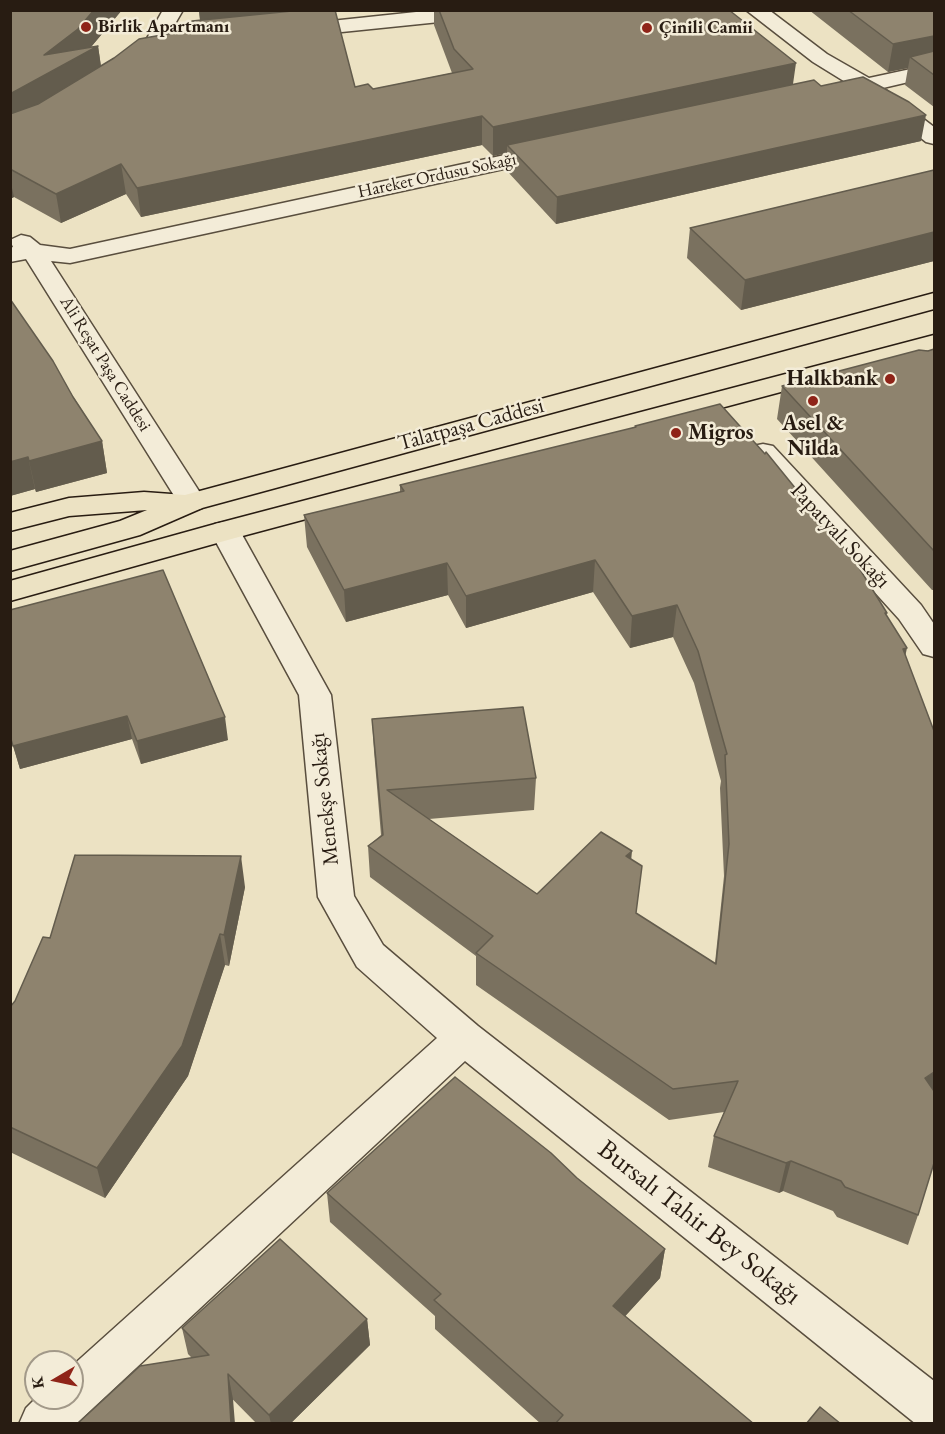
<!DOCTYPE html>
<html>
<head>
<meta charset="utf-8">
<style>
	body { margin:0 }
	#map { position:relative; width:945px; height:1434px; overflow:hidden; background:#ece2c3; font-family:"EB Garamond",serif }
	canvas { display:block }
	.frame { position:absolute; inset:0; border:12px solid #281c12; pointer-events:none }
	.north { position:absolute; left:24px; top:1350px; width:60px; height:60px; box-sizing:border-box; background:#f3ecd8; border:2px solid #a29989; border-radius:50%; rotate:261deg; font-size:16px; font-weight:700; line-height:24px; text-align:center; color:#281c12 }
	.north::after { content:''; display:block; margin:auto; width:21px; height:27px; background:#8f2418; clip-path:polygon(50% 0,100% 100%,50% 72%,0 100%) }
</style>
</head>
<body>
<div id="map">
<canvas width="945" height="1434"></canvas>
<div class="frame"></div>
<div class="north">K</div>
</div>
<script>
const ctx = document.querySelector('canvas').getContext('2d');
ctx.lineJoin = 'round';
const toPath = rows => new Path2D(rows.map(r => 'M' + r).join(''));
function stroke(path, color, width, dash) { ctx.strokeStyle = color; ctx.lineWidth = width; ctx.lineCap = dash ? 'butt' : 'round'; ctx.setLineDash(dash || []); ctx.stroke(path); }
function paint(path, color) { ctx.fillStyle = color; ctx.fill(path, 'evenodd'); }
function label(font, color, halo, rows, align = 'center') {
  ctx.font = font + ' "EB Garamond",serif'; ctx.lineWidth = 5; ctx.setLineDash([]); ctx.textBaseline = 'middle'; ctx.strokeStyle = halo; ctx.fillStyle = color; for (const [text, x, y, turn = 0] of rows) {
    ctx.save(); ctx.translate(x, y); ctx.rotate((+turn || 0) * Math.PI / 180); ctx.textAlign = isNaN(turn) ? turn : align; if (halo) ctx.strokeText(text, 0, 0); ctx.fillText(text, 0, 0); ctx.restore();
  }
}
const minor = toPath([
	[163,10,183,10,161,48,134,70,127,72,120,70,117,66,120,62,146,40,163,10],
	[435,10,508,10,505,14,498,16,293,37,286,35,283,31,286,27,293,25,435,10],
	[746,10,769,10,827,54,869,78,934,64,934,76,883,88,934,127,934,144,926,142,862,92,831,99,823,98,820,93,823,88,847,83,813,62,746,10],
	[551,145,559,147,562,152,559,157,70,263,51,261,206,502,202,508,192,511,182,508,178,502,26,259,10,262,10,248,13,247,10,240,21,235,30,237,40,245,70,249,551,145],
	[763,444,773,446,921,605,934,624,934,657,923,654,899,619,753,458,749,452,753,446,763,444],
	[225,522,235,524,240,531,331,695,354,896,383,945,478,1026,934,1381,934,1424,916,1424,465,1061,76,1424,19,1424,26,1408,36,1398,72,1398,72,1366,437,1038,357,967,318,897,299,695,210,531,215,524,225,522]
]);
const major = toPath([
	[934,293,934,309,202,508,140,535,10,571,10,551,120,521,147,510,69,516,10,531,10,513,69,498,144,492,185,495,934,293],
	[934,335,934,351,235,538,10,601,10,581,215,524,934,335]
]);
const wall = toPath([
	[10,10,122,10,91,47,98,46,101,66,190,30,200,20,199,10,335,10,355,87,373,89,452,73,434,25,434,10,729,10,793,84,821,86,921,141,773,174,556,224,507,171,507,153,493,156,482,145,141,217,126,194,61,223,14,197,10,199],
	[809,10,934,10,934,107,905,85,908,68,888,72],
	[934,170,934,261,741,310,687,258,690,228],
	[10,299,102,441,107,473,36,492,35,489,10,496],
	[934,349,934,590,932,590,777,419,782,386],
	[635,426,887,613,886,615,905,656,918,1215,908,1245,837,1217,833,1211,783,1191,779,1193,708,1167,714,1136,724,1112,669,1120,476,985,476,956,370,877,368,846,381,835,374,751,372,719,536,778,534,810,429,819,537,894,631,859,636,914,715,963,724,876,720,788,721,781,694,683,673,637,630,648,593,592,466,628,448,595,346,622,307,547,304,515,400,492,400,485,635,428],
	[10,610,228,740,141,764,132,739,20,769,13,745,10,745],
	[245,887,229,966,225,965,188,1076,105,1198,10,1152,10,1007,15,1001,50,938],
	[577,1178,665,1249,660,1278,625,1316,754,1424,541,1424,435,1329,435,1316,330,1222,327,1193],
	[367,1319,370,1345,290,1424,257,1424,188,1354,182,1328]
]);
const shadedWall = toPath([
	[94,10,122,10,86,53,98,46,102,74,10,126,10,94,44,55],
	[199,10,331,10,201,30],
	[934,36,934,62,910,57,908,68,888,72,893,44],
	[796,63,792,91,507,145,507,153,493,156,493,127],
	[926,115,921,141,773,174,556,224,557,197,776,148],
	[482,116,482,145,141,217,137,188],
	[121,164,126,194,61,223,56,194],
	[10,179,14,197,10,199],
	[934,232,934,261,741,310,745,280],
	[102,441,107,473,36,492,29,461],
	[28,457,35,489,10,496,10,462],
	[595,560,593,592,466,628,466,596],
	[447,563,448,595,346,622,344,590],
	[677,605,673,637,630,648,632,616],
	[907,648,900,680,903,649],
	[127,716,132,739,20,769,13,746],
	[225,717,228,740,141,764,137,741],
	[632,851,629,883,626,856],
	[241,856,245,887,229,966,224,935],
	[220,934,225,965,188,1076,105,1198,97,1168],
	[934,1072,934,1097,925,1078],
	[791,1161,783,1191,779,1193,786,1163],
	[665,1249,660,1278,609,1334,613,1306],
	[367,1319,370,1345,290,1424,271,1424,269,1415],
	[228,1374,233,1399,235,1424,231,1424]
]);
const building = toPath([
	[10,10,94,10,78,29,44,55,98,46,10,94,10,10],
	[302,10,335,10,355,87,368,84,373,89,473,69,454,49,439,10,729,10,796,63,493,127,482,116,137,188,121,164,56,194,10,169,10,114,38,104,114,58,139,39,190,30,192,21,302,10],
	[848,10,934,10,934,36,893,44,848,10],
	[934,51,934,75,910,57,934,51],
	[863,77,909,102,926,115,776,148,557,197,507,145,814,80,821,86,863,77],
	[934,170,934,232,745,280,690,228,934,170],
	[10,299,53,361,73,397,102,441,29,461,28,457,10,462,10,299],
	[934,349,934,551,782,386,919,350,928,351,934,349],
	[720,404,765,454,766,452,856,563,887,613,885,613,907,648,903,649,934,731,934,1072,925,1078,934,1091,934,1163,918,1215,845,1187,841,1181,791,1161,786,1163,714,1136,738,1081,673,1089,476,953,493,936,368,846,383,835,372,719,523,707,536,778,387,790,537,894,601,832,632,851,626,856,642,866,636,913,716,964,729,844,725,755,727,754,698,651,677,605,632,616,595,560,466,596,447,563,344,590,304,515,404,491,400,485,636,427,635,426,720,404],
	[163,570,225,717,137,741,127,716,13,746,10,736,10,610,163,570],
	[75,855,241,856,224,935,220,934,182,1046,97,1168,10,1127,10,1007,15,1001,43,937,50,938,75,855],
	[455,1077,551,1153,577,1178,665,1249,613,1306,754,1424,555,1424,563,1415,434,1300,441,1294,327,1193,455,1077],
	[280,1239,367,1319,269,1415,228,1374,231,1424,77,1424,140,1366,209,1355,182,1328,280,1239],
	[820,1407,841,1424,806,1424,820,1407]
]);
const markers = [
	[86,27,6,"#8f2418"],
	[647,28,6,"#8f2418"],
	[890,379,6,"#8f2418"],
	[813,401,6,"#8f2418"],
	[676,433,6,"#8f2418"]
];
const farPoinames = [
	["Birlik Apartmanı",98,27],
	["Çinili Camii",659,28]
];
const farStreetnames = [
	["Hareket Ordusu Sokağı",437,176,-12],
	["Ali Reşat Paşa Caddesi",105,364,58]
];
const poiNames = [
	["Halkbank",878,379],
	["Asel &",813,424,"center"],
	["Nilda",813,449,"center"],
	["Migros",688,433,"left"]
];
const streetNames = [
	["Talatpaşa Caddesi",471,425,-15],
	["Papatyalı Sokağı",840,536,47],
	["Menekşe Sokağı",325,799,-96]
];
const nearStreetnames = [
	["Bursalı Tahir Bey Sokağı",699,1223,38]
];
stroke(minor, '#594e3e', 3);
stroke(major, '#281c12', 3);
paint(minor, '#f3ecd8');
paint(major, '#ece2c3');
paint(wall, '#7a715f');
paint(shadedWall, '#635c4d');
paint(building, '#8e836e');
stroke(building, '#635c4d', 1.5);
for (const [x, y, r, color] of markers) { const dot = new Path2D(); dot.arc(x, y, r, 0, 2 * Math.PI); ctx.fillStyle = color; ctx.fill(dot); stroke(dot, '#f3ecd8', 2); }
label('bold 18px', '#281c12', '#f3ecd8', farPoinames, 'left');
label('18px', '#281c12', '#f3ecd8', farStreetnames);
label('bold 22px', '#281c12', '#f3ecd8', poiNames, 'right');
label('22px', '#281c12', '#f3ecd8', streetNames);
label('27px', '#281c12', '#f3ecd8', nearStreetnames);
</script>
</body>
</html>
